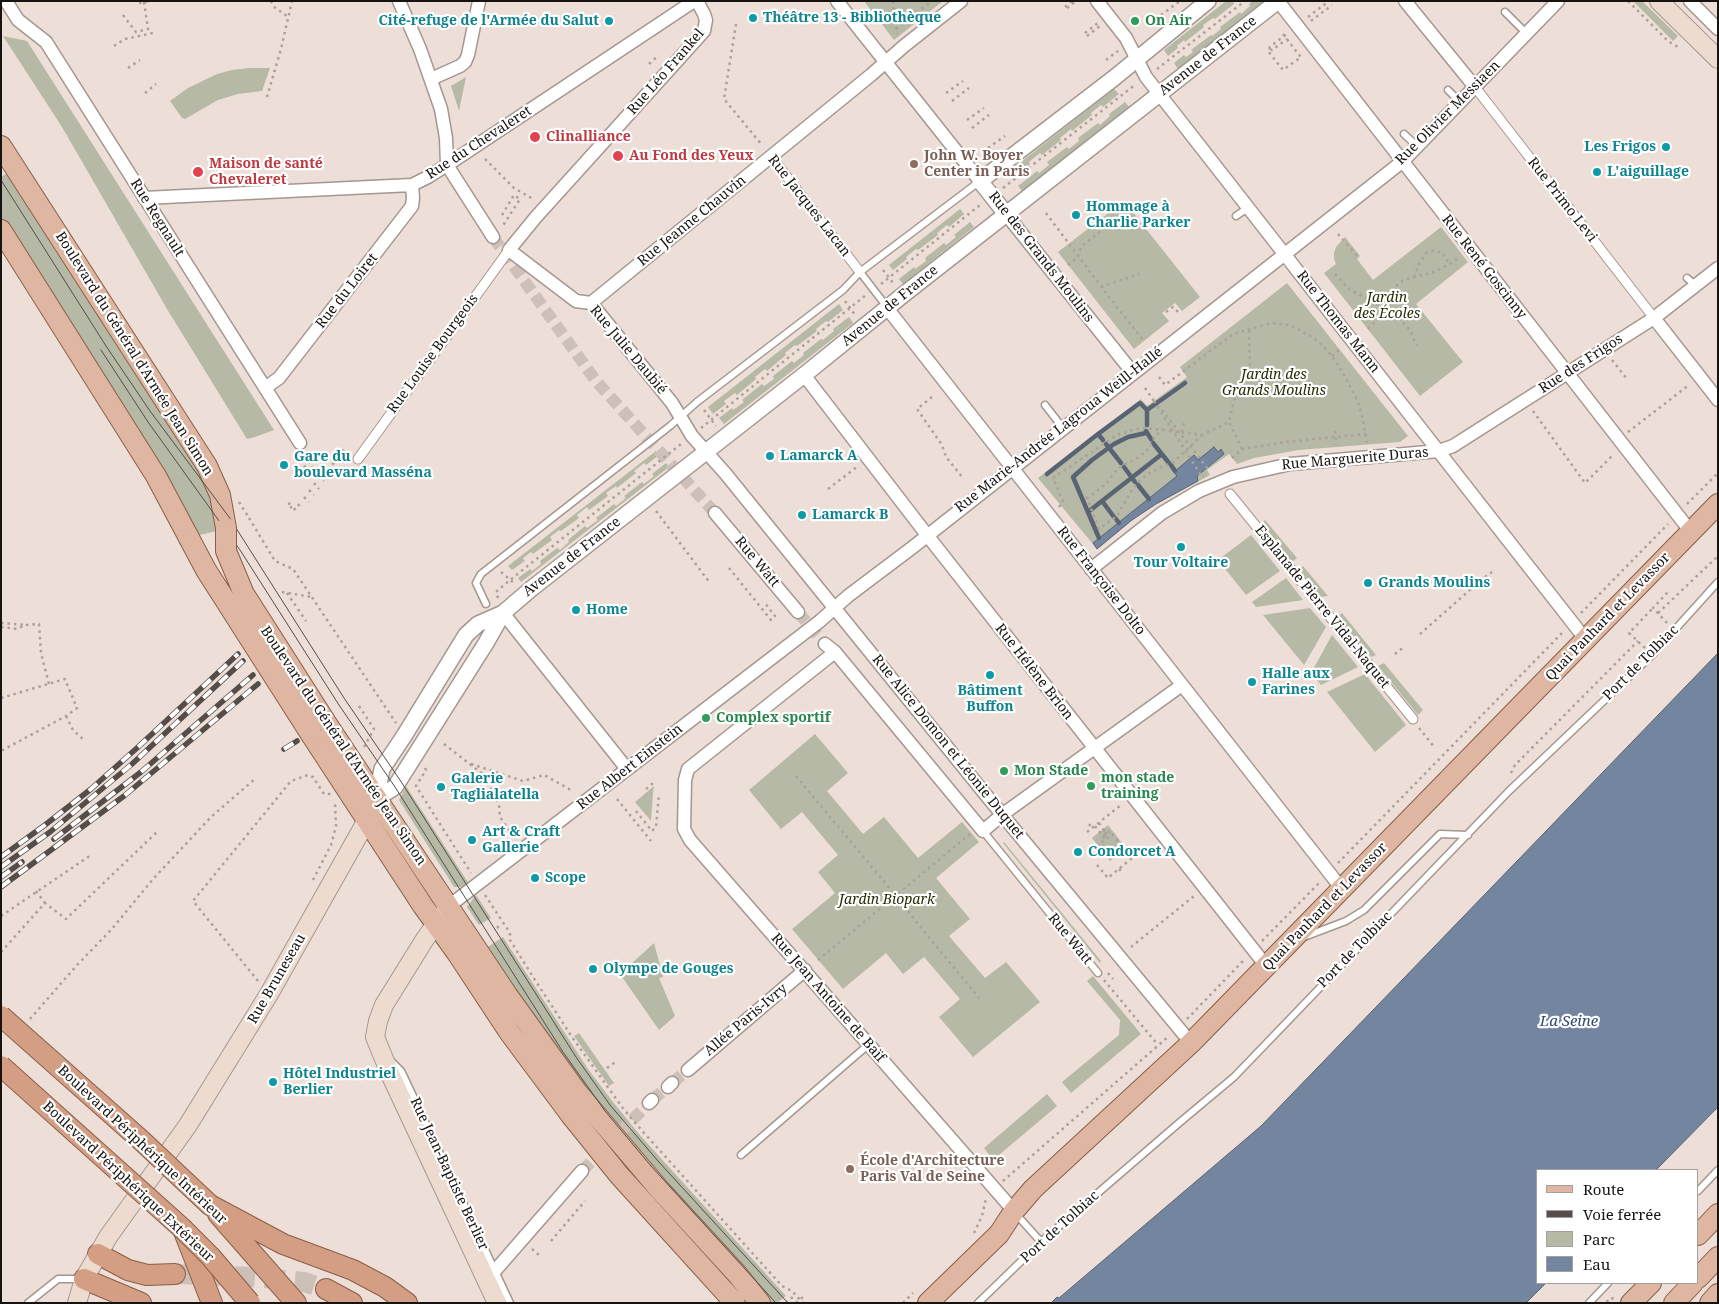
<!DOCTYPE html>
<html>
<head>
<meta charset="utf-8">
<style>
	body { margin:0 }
	#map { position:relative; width:1719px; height:1304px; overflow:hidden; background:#eddfd7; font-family:"Noto Serif",serif }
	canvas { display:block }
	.frame { position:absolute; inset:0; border:2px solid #171310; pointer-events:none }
	.legend { position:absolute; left:1536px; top:1169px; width:162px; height:115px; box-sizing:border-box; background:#fff; border:1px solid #a2a19f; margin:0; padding:6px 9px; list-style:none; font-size:15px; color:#171310 }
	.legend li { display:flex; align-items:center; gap:10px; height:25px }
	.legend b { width:25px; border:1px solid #a2a19f }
</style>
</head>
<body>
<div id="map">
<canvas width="1719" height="1304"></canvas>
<div class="frame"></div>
<ul class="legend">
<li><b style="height:6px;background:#deb6a2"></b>Route</li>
<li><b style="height:6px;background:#544d49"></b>Voie ferrée</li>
<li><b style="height:14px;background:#b5b9a5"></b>Parc</li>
<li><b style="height:14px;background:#74869f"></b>Eau</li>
</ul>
</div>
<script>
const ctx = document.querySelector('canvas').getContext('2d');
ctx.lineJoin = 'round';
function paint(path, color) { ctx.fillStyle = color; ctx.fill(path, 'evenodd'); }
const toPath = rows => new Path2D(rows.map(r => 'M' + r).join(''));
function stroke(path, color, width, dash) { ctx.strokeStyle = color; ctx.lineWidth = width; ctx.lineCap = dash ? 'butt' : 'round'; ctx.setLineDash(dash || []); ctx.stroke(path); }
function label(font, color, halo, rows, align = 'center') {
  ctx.font = font + ' "Noto Serif",serif'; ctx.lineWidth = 4.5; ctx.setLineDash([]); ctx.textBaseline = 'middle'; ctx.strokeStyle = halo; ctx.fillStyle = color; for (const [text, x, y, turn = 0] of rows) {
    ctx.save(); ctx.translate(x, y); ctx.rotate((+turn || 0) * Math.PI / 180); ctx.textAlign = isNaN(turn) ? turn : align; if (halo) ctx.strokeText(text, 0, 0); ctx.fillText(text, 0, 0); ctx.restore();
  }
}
const green = toPath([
	[864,1,943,1,894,40],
	[1226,1,1233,1,1234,4,1215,19,1213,18,1203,25,1204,27,1185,42,1184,40,1177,46,1178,48,1168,56,1164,50],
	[1253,1,1264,1,1178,69,1174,63,1184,55,1186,57,1193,52,1191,50,1211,35,1212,36,1221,29,1220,27,1240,12,1241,14,1250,6,1249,4],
	[1633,1,1642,1,1678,36,1673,41],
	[3,36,27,41,274,430,255,437,247,439,167,309,62,127],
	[249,68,270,68,262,91,238,94,218,100,185,119,182,118,170,101,188,88,217,74,232,70],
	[466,77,459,111,451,86],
	[1114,89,1119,94,1103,107,1101,105,1091,113,1092,115,1072,131,1071,129,1060,138,1061,140,1042,155,1040,153,1029,162,1030,164,1012,178,1007,173],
	[1125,102,1129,107,1022,191,1018,186,1037,171,1039,173,1049,165,1047,162,1067,147,1069,149,1079,141,1078,138,1098,123,1100,125,1110,116,1109,114],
	[10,171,208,482,217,531,195,536,130,420,1,218,1,177],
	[1124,201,1200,297,1182,311,1175,303,1162,313,1169,321,1134,349,1058,252],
	[960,209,964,214,949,227,947,225,937,233,938,235,918,250,916,249,906,257,907,259,893,270,889,265],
	[970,222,974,227,903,284,899,279,914,267,915,269,926,261,925,258,944,243,946,245,956,237,954,235],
	[1441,227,1468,262,1416,304,1463,362,1420,396,1324,273,1336,264,1334,259,1334,253,1336,247,1345,237,1360,256,1357,259,1373,280],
	[1287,283,1408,436,1400,442,1299,450,1254,458,1237,464,1229,454,1207,470,1210,475,1156,504,1132,520,1097,549,1038,478,1141,399,1147,406,1187,377,1180,367],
	[839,304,843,310,828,322,826,321,816,329,817,331,797,346,795,345,785,353,786,355,767,371,765,369,755,377,756,379,737,395,735,393,724,401,726,404,713,414,708,407],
	[849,317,853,323,724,424,719,418,732,408,733,410,744,402,742,400,762,384,764,386,774,379,773,376,792,361,794,363,804,355,803,353,821,339,823,340,834,331,833,329],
	[656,451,659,455,646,465,644,463,634,471,636,473,617,488,616,486,606,493,608,496,589,510,587,507,577,515,579,518,561,531,559,530,550,537,552,540,533,554,531,552,523,558,525,561,512,570,508,566],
	[666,463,669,467,521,582,518,578,530,569,532,571,541,564,540,561,557,548,560,550,569,542,568,540,585,526,587,528,598,520,596,518,614,504,616,506,626,498,624,496,642,482,644,484,654,476,652,474],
	[1265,520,1297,558,1292,562,1261,524],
	[1251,535,1280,571,1246,595,1218,560],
	[1303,566,1328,596,1321,597,1299,569],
	[1286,578,1303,600,1256,607,1252,602],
	[1310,608,1326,627,1304,665,1263,615],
	[1342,613,1376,655,1371,657,1337,617],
	[1332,635,1358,667,1321,685,1311,673],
	[1384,663,1423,710,1418,715,1378,666],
	[1365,674,1406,725,1375,752,1327,692],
	[815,734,848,773,827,791,863,834,884,817,918,858,962,822,979,842,936,878,970,919,949,936,985,978,1006,962,1040,1002,973,1057,939,1017,960,999,924,957,903,974,886,953,843,989,792,929,835,893,818,872,838,855,802,812,781,829,749,790],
	[406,786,469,884,462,887,454,887,399,800],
	[654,786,653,793,651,821,635,802],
	[1108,825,1126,848,1110,861,1092,838],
	[1004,842,1101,961,1100,963,1003,843],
	[476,895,491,918,479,925,467,907],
	[503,937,588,1069,613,1102,639,1134,786,1296,777,1303,772,1303,649,1168,575,1078,486,948],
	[654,943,663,977,659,978,675,1016,659,1030,620,974],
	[1093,976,1141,1034,1071,1093,1062,1082,1119,1035,1120,1020,1087,981],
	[579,1033,614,1083,609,1086,574,1036],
	[1047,1094,1057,1106,993,1160,984,1148]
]);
const water = toPath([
	[1214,447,1218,452,1221,449,1224,454,1197,476,1198,481,1156,504,1132,520,1097,549,1093,543,1177,476,1174,472,1194,455,1198,460,1214,447],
	[1718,653,1718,1107,1656,1170,1538,1170,1538,1283,1546,1283,1526,1303,1051,1303,1057,1297,1059,1298,1261,1126,1718,653]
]);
const stream = toPath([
	[1147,425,1147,410,1185,383],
	[1146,431,1151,439],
	[1098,434,1103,440],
	[1153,443,1169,463],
	[1106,444,1121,463],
	[1171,465,1175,471],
	[1124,467,1135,482],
	[1047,474,1098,434,1140,403,1147,410],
	[1138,485,1149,499],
	[1088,512,1102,501],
	[1114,517,1102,501,1162,454],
	[1116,519,1119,523],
	[1099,538,1073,477,1092,460,1114,444,1128,437,1146,433]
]);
const minorTunnel = toPath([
	[493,237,596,381,715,513],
	[798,612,825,644],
	[672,1083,688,1070],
	[652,1100,668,1087],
	[582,1171,649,1103]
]);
const trunkTunnel = toPath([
	[175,1274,254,1277,304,1282,326,1289]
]);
const path = toPath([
	[271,1,273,6,288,17],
	[893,1,897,34],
	[1628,1,1668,41,1676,46,1681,45],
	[139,3,149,1],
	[1065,7,1072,1],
	[1067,8,1076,1],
	[123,15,136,32,148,29,144,2],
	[1161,15,1180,1],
	[1308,17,1329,1],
	[1311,21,1332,5],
	[736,24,724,99,762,145],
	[896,29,932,1],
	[1085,33,1098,23],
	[1283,34,1296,51,1298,54,1301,57,1283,70,1268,51,1270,47,1288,33],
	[1087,36,1100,26],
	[114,46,125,39,153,33],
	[1270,49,1272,50,1287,39],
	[1106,60,1118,51],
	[649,64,658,56],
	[128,68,140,60],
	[1157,69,1245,1],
	[145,93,156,84],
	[946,93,963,81],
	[267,97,281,49,292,1],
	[952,101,969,88],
	[967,120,984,108],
	[972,128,989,115],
	[988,148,1005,136],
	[485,159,514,188,533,199],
	[1003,188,1136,84],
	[1046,213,1112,301,1144,341],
	[502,215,514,195,520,199,502,227],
	[1338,234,1359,258],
	[1068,265,1078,257,1081,247,1113,221,1117,226,1127,219,1117,207],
	[883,270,894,284],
	[1335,274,1349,289,1395,314,1410,330,1417,346],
	[1414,277,1419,264,1426,253,1433,251,1441,252,1450,264],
	[881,284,980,205],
	[1101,287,1139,274],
	[845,301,855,315],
	[1166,312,1173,307,1179,313],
	[1368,329,1380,317,1393,290,1399,283,1407,279,1434,272,1450,264,1460,257],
	[1332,356,1339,350],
	[1612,360,1627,379],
	[1159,377,1165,385,1233,334,1271,323,1290,325,1312,337,1322,345,1332,356,1343,373,1358,402,1362,416,1367,443],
	[1145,388,1154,401],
	[932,397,917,409,942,445,946,457,963,478],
	[704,410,716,426],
	[1533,411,1585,483,1614,454],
	[701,428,866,295],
	[1164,429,1155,436,1149,448,1141,456,1118,468,1106,484,1087,498,1099,529,1117,516,1132,490,1141,479,1153,471,1174,462,1202,435],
	[1335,431,1336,445],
	[1182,432,1184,422],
	[1628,432,1689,385],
	[1242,449,1229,422,1234,400,1250,369,1249,328],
	[342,450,345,452],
	[305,455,311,456,313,459,301,470,305,473,315,465],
	[337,456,339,459],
	[1232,458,1242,449,1285,442,1365,434],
	[332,463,336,466],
	[326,469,330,472],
	[318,477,324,481],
	[314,483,319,489],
	[828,489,858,466],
	[309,490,314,495],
	[304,497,309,502],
	[239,502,249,518],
	[288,504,291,503],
	[298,504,302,509],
	[1687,504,1718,473],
	[1059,507,1063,502,1053,478,1117,435,1136,429,1146,428,1202,435,1229,422],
	[290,508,293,506],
	[294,508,297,513],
	[656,511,710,583],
	[729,568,771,620,775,616,765,603],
	[501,572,515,584],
	[1485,577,1492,572],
	[287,593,306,621],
	[498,598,496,592,510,580,681,444],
	[1581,613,1668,524],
	[1658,613,1718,556],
	[1,623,25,625],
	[1667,623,1653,608,1668,592],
	[1,627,17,629,25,625,39,624,41,653,49,684],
	[1420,634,1471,589],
	[1645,648,1629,633,1653,608],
	[1395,654,1405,646],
	[1,698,65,679,77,708,66,716,1,751],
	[359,706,374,729,364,747],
	[66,716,73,730,85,741],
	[1419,728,1435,748],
	[444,744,484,775,499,805,500,817,512,835],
	[471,764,523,781,544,775,571,790],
	[425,768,426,770,416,786,471,873],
	[1511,773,1515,765,1638,641],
	[796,776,896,896,927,935,979,998],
	[646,789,654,782],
	[617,799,651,841],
	[636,811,652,831,656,827,659,794],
	[1099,823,1103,829],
	[1089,824,1092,828],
	[1095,826,1105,839],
	[1087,832,1121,805],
	[1106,832,1106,835,1109,832,1107,829,1102,832,1107,838],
	[1112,834,1123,847,1110,857,1100,844,1112,834],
	[1338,863,1563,632],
	[1097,865,1108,878,1138,853,1142,858],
	[1119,869,1123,873],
	[313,880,331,845,336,826,335,803],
	[36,891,45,903],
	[485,895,510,933,510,940,535,980,572,1037,622,1107,636,1124,782,1286,792,1291,803,1303],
	[1,916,91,855],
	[497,928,501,924],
	[1262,941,1321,881],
	[1131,947,1194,896],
	[1,952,45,903,66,919,158,831],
	[818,960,970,834],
	[1108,973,1113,979],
	[1104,980,1158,1045],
	[258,981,193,901,291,781,308,775,313,777,324,794,331,794],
	[30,1019,77,965,111,930,154,878,211,817,256,778],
	[1187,1019,1244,960],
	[607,1068,617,1061],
	[1003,1181,1169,1036],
	[974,1233,982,1216,986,1198],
	[551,1241,585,1201],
	[532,1249,539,1255],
	[1607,1300,1608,1302,1613,1298,1615,1300],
	[786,1303,795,1295],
	[796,1303,803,1297],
	[903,1303,913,1293]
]);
const service = toPath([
	[1505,12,1526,33],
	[1448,90,1460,102],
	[1404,134,1418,147],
	[1236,216,1249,207],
	[860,272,887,307],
	[1687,278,1695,285],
	[1045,405,1063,428],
	[486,604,476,583,481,574,670,426,697,402,843,290,860,272,980,181],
	[983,831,1098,973],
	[1304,937,1346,921,1364,910,1440,834,1468,835],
	[392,1062,401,1071,404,1077,510,1303],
	[741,1155,868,1045],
	[1698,1191,1718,1170],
	[1016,1214,1041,1242],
	[28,1303,58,1279,81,1279],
	[978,1303,1041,1242,1179,1123,1234,1077,1509,791,1652,655,1718,582],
	[1589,1303,1608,1283]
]);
const pedestrian = toPath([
	[1475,87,1654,318],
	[771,156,860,272],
	[358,459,509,250],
	[1230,494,1413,719]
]);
const minor = toPath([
	[6,1,18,20,46,42,300,443],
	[399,1,420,49,441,109,446,138,447,165,493,237],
	[697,1,704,14,706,20,704,31,536,217,509,250,576,301,591,303,672,403,692,436,725,473,990,800,1191,1043],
	[837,1,980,181],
	[1097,1,1126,38,1146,77,1586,640],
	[1278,1,1691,532],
	[1405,1,1475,87],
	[1690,1,1718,29],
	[431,79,460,66,465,62,468,55,479,1],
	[144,198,412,185,428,177,447,165,694,1],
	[1006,214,1133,373],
	[591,303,871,75,904,46,961,1],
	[887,308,1342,889],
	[1654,318,1718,400],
	[804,375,927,535,1267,967],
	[265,388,279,378,412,206,413,198,412,185],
	[715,513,798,612],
	[1091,569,1162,513,1199,491,1233,477,1290,464,1439,451,1453,446,1654,318,1718,268],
	[503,613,627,769],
	[825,644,835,652,983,831,1003,814,1182,685],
	[835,652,688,769,685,780,684,829,690,840,1014,1211],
	[449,906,820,621,848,596,913,547,1403,161,1558,1],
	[688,1070,805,970],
	[668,1087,672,1083],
	[649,1103,652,1100],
	[486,1281,582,1171]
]);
const tertiary = toPath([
	[1006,214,980,181,1114,78,1208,1],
	[376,799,382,769,404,736,466,635,478,624,503,613,531,589,804,375,903,295,1278,1],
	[376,799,395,787,486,643,503,613]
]);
const secondary = toPath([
	[1659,1,1718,59],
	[443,914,425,939,384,1005,378,1021,375,1037,391,1076,497,1303],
	[77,1303,84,1279,108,1237,188,1125,269,994,362,829,372,808]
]);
const primary = toPath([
	[1,146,207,466,220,495,226,528],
	[1,230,156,476,189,538],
	[325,721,508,996,577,1092,660,1190,738,1275,760,1303],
	[312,736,423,906,457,953,509,1032,570,1114,619,1175,735,1303],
	[1698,1235,1718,1214],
	[1698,1278,1718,1257],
	[928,1303,999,1234,1014,1211,1033,1189,1191,1043,1718,504],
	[1631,1303,1651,1283],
	[1674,1303,1693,1283],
	[1710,1303,1718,1294]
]);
const trunk = toPath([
	[210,1205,283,1244,353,1270,385,1287,407,1303],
	[218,1214,296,1303],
	[183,1229,212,1303],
	[98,1254,128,1270,147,1275,175,1274],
	[84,1279,141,1303],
	[326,1289,352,1303]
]);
const tram = toPath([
	[1,180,106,346,150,411,229,517,344,698,400,780,576,1057,610,1105,658,1161,788,1303],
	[101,350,148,422,240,550,339,705,395,787,563,1052,605,1111,651,1166,776,1303]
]);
const rail = toPath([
	[284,749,297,741],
	[54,839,141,772,253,675],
	[1,857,45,825,91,789,137,748,238,654],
	[1,867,50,832,132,764,243,661],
	[1,877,22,862],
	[1,887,124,796,258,684]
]);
const pathBridge = toPath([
	[1154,401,1202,477,1204,476],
	[1162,410,1208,469],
	[249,518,275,561,293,569,396,723],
	[282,592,312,597],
	[1103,829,1106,832]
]);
const primaryBridge = toPath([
	[226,528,226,551,244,594,325,721],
	[189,538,206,570,312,736]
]);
const trunkBridge = toPath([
	[1,1016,142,1141,210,1205],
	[1,1066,183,1229,210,1256,250,1303]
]);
const markers = [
	[753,18,5,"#0f9aa8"],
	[609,21,5,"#0f9aa8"],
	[1135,21,5,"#2e9e5b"],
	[535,137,6,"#e0444e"],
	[1666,147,5,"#0f9aa8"],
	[618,156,6,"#e0444e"],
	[914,164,5,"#8d6e63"],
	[198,172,6,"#e0444e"],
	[1597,172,5,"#0f9aa8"],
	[1076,215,5,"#0f9aa8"],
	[770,456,5,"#0f9aa8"],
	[284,465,5,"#0f9aa8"],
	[802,515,5,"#0f9aa8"],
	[1181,547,5,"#0f9aa8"],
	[1368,583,5,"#0f9aa8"],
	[576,610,5,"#0f9aa8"],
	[990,675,5,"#0f9aa8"],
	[1252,682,5,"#0f9aa8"],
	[706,718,5,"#2e9e5b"],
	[1004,771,5,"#2e9e5b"],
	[1091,786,5,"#2e9e5b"],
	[441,787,5,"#0f9aa8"],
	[472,840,5,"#0f9aa8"],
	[1078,852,5,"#0f9aa8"],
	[535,878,5,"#0f9aa8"],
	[593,969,5,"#0f9aa8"],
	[273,1082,5,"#0f9aa8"],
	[850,1169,5,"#8d6e63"]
];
const cultureNames = [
	["Théâtre 13 - Bibliothèque",763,18],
	["Cité-refuge de l'Armée du Salut",599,21,"right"],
	["Les Frigos",1656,147,"right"],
	["L'aiguillage",1607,172],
	["Hommage à",1086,207],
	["Charlie Parker",1086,223],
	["Lamarck A",780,456],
	["Gare du",294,457],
	["boulevard Masséna",294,473],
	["Lamarck B",812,515],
	["Tour Voltaire",1181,563,"center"],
	["Grands Moulins",1378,583],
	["Home",586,610],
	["Halle aux",1262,674],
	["Farines",1262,690],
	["Bâtiment",990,691,"center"],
	["Buffon",990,707,"center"],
	["Galerie",451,779],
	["Taglialatella",451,795],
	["Art & Craft",482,832],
	["Gallerie",482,848],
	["Condorcet A",1088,852],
	["Scope",545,878],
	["Olympe de Gouges",603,969],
	["Hôtel Industriel",283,1074],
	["Berlier",283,1090]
];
const leisureNames = [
	["On Air",1145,21],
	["Complex sportif",716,718],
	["Mon Stade",1014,771],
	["mon stade",1101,778],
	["training",1101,794]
];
const streetNames = [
	["Avenue de France",1208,56,-38],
	["Rue Léo Frankel",666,72,-49],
	["Rue Olivier Messiaen",1448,113,-45],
	["Rue du Chevaleret",479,143,-33],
	["Rue Primo Levi",1562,200,52],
	["Rue Jacques Lacan",809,206,52],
	["Rue Regnault",157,218,58],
	["Rue Jeanne Chauvin",692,221,-39],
	["Rue des Grands Moulins",1041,257,52],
	["Rue René Goscinny",1484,267,52],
	["Rue du Loiret",347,291,-52],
	["Avenue de France",890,306,-39],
	["Rue Thomas Mann",1338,322,52],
	["Rue Julie Daubié",628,350,50],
	["Boulevard du Général d'Armée Jean Simon",134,354,58],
	["Rue Louise Bourgeois",433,354,-54],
	["Rue des Frigos",1581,364,-33],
	["Rue Marie-Andrée Lagroua Weill-Hallé",1059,430,-38],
	["Rue Marguerite Duras",1355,459,-5],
	["Avenue de France",572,557,-38],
	["Rue Watt",757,562,50],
	["Rue Françoise Dolto",1101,581,52],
	["Esplanade Pierre Vidal-Naquet",1322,607,51],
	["Quai Panhard et Levassor",1608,617,-46],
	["Port de Tolbiac",1641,663,-45],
	["Rue Hélène Brion",1034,672,52],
	["Boulevard du Général d'Armée Jean Simon",343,746,56],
	["Rue Alice Domon et Léonie Duquet",948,747,51],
	["Rue Albert Einstein",630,767,-38],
	["Quai Panhard et Levassor",1325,907,-46],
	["Rue Watt",1070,939,51],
	["Port de Tolbiac",1355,950,-46],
	["Rue Bruneseau",277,979,-60],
	["Rue Jean Antoine de Baïf",828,998,49],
	["Allée Paris-Ivry",746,1020,-40],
	["Boulevard Périphérique Intérieur",142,1145,43],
	["Rue Jean-Baptiste Berlier",449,1174,65],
	["Boulevard Périphérique Extérieur",128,1182,43],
	["Port de Tolbiac",1060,1227,-42]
];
const healthNames = [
	["Clinalliance",546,137],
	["Au Fond des Yeux",629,156],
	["Maison de santé",209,164],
	["Chevaleret",209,180]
];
const educationNames = [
	["John W. Boyer",924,156],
	["Center in Paris",924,172],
	["École d'Architecture",860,1161],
	["Paris Val de Seine",860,1177]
];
const parkNames = [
	["Jardin",1387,298],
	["des Écoles",1387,314],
	["Jardin des",1274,375],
	["Grands Moulins",1274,391],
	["Jardin Biopark",887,900]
];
const waterNames = [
	["La Seine",1569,1022]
];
paint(green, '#b5b9a5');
paint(water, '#74869f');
stroke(water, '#586474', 1);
stroke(stream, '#586474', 4.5);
stroke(minorTunnel, '#cdc0b9', 12, [12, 6]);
stroke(trunkTunnel, '#cdc0b9', 20, [20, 10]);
stroke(service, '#a4978f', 9);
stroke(pedestrian, '#a4978f', 11);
stroke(minor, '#a4978f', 15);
stroke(tertiary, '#a4978f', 18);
stroke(secondary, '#a4978f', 20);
stroke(primary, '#8a5e47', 22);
stroke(trunk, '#8a5e47', 22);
stroke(path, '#aba09a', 2.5, [2.5, 4]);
stroke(service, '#fff', 6);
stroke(pedestrian, '#fff', 9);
stroke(minor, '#fff', 12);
stroke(tertiary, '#fff', 15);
stroke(secondary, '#eedbd0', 18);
stroke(primary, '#deb6a2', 20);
stroke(trunk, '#d39e83', 20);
stroke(tram, '#544d49', 1);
stroke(rail, '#544d49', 5.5);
stroke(rail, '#fff', 4, [11]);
stroke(primaryBridge, '#8a5e47', 22, []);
stroke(trunkBridge, '#8a5e47', 22, []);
stroke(pathBridge, '#aba09a', 2.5, [2.5, 4]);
stroke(primaryBridge, '#deb6a2', 20);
stroke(trunkBridge, '#d39e83', 20);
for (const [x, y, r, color] of markers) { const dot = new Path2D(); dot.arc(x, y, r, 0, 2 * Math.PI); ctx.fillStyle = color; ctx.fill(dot); stroke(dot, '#fff', 2); }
label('bold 14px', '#0d838f', '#fff', cultureNames, 'left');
label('bold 14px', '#27864d', '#fff', leisureNames, 'left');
label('14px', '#171310', '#fff', streetNames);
label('bold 14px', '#be3a42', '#fff', healthNames, 'left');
label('bold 14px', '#785e54', '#fff', educationNames, 'left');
label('italic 14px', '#282c04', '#fff', parkNames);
label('italic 15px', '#2f4a71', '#fff', waterNames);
</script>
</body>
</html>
